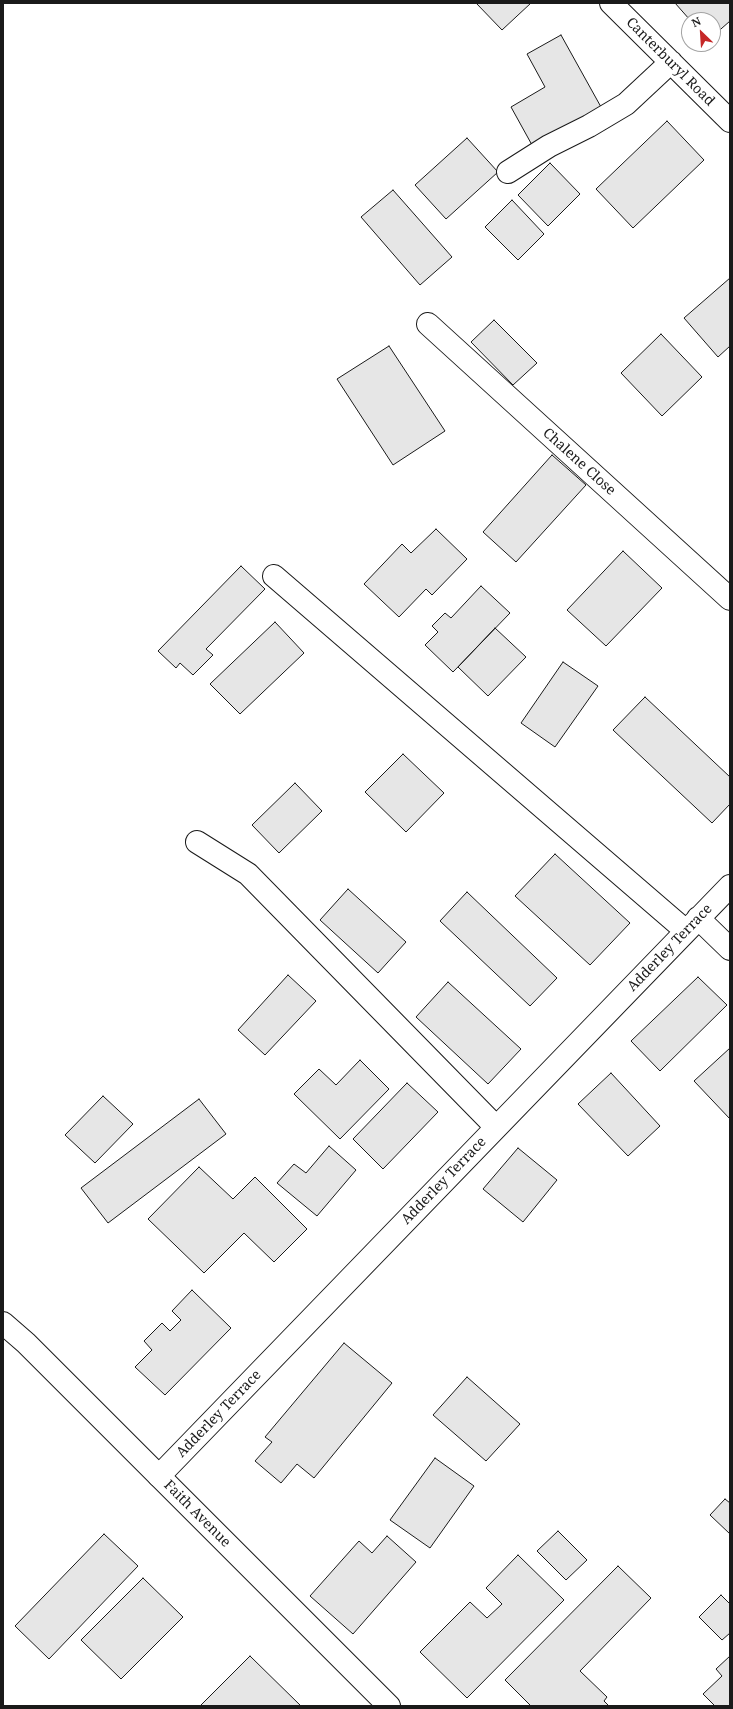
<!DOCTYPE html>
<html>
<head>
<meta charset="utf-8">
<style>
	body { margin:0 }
	#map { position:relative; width:733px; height:1709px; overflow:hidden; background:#fff; font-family:"Noto Serif",serif }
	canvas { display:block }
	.frame { position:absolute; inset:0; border:4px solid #1a1a1a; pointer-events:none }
	.north { position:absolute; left:681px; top:12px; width:40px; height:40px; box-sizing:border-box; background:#fff; border:1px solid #a3a3a3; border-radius:50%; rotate:335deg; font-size:11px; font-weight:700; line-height:16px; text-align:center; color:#1a1a1a }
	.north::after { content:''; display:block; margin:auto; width:14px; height:18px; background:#c62828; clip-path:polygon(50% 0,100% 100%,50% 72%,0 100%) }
</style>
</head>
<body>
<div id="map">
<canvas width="733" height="1709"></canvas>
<div class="frame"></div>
<div class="north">N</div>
</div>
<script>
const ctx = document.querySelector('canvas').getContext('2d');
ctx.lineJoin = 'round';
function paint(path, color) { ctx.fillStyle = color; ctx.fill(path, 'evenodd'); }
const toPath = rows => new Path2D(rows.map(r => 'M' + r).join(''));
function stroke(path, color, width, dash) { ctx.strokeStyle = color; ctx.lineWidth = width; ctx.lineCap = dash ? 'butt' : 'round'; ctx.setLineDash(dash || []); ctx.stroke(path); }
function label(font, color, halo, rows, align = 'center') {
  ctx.font = font + ' "Noto Serif",serif'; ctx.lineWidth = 3; ctx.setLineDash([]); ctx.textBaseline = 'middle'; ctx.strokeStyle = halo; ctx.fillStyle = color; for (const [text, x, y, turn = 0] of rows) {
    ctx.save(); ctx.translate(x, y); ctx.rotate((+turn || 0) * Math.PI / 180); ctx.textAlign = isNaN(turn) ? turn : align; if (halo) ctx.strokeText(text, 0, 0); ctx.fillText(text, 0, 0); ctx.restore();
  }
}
const building = toPath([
	[476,3,531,3,502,30,476,3],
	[675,3,730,3,730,21,713,36,713,20,690,20,675,3],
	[561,35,601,107,532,145,511,107,545,87,527,54,561,35],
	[667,121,704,160,633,228,596,189,667,121],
	[467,138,498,172,446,219,415,185,467,138],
	[550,163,580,194,548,226,518,195,550,163],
	[393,190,452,257,420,285,361,217,393,190],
	[512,200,544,234,518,260,485,227,512,200],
	[730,278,730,346,718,357,684,318,730,278],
	[494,320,537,363,513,385,471,342,494,320],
	[661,334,702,377,662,416,621,373,661,334],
	[389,346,445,431,393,465,337,379,389,346],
	[552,455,586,485,516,562,483,532,552,455],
	[436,529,467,559,432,595,426,589,399,617,364,584,402,544,411,553,436,529],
	[623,551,662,588,606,646,567,610,623,551],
	[241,566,265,589,206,649,213,655,193,675,180,663,176,668,158,651,241,566],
	[481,586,510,613,453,672,425,645,438,632,432,626,445,613,451,618,481,586],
	[275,622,304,653,240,714,210,684,275,622],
	[495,628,526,657,488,696,458,667,495,628],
	[563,662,598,686,555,747,521,723,563,662],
	[645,697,730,777,730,804,712,823,613,730,645,697],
	[403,754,444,793,406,832,365,792,403,754],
	[295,783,322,811,279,853,252,825,295,783],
	[555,854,630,923,590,965,515,896,555,854],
	[348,889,406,942,378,973,320,920,348,889],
	[467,892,557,978,530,1006,440,921,467,892],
	[288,975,316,1001,265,1055,238,1030,288,975],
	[698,977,727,1005,660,1071,631,1041,698,977],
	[448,982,521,1049,488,1084,416,1017,448,982],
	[730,1048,730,1119,694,1081,730,1048],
	[360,1060,389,1089,340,1139,294,1094,319,1069,336,1085,360,1060],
	[611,1073,660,1126,628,1156,578,1104,611,1073],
	[407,1083,438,1112,383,1169,353,1139,407,1083],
	[103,1096,133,1124,95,1163,65,1135,103,1096],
	[199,1099,226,1134,108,1223,81,1188,199,1099],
	[329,1146,356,1170,317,1216,277,1183,294,1164,306,1173,329,1146],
	[518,1148,557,1180,523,1222,483,1189,518,1148],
	[199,1167,233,1199,255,1177,307,1229,274,1262,244,1233,204,1273,148,1219,199,1167],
	[192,1290,231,1328,165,1395,135,1367,152,1350,144,1341,162,1323,170,1331,181,1320,172,1311,192,1290],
	[344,1343,392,1383,314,1478,297,1464,281,1483,255,1461,272,1442,265,1437,344,1343],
	[467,1377,520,1424,486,1461,433,1415,467,1377],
	[435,1458,474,1486,430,1548,390,1520,435,1458],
	[725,1499,730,1503,730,1534,710,1515,725,1499],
	[558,1531,587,1560,566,1580,537,1551,558,1531],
	[104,1534,138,1566,49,1659,15,1626,104,1534],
	[387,1536,416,1562,353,1634,310,1596,359,1541,372,1553,387,1536],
	[518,1555,564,1600,467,1698,420,1652,470,1602,487,1618,502,1604,486,1588,518,1555],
	[618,1566,651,1598,580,1671,607,1697,604,1701,609,1706,531,1706,505,1680,618,1566],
	[143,1578,183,1617,121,1679,81,1640,143,1578],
	[721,1595,730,1604,730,1633,722,1640,699,1617,721,1595],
	[250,1656,301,1706,200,1706,250,1656],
	[730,1656,730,1706,715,1706,703,1694,722,1676,716,1669,730,1656]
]);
const street = toPath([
	[611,3,730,121],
	[508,172,549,146,589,126,626,104,671,62],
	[428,324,730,599],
	[274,576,686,931],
	[197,842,248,874,496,1127],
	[698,918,730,949],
	[159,1476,730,886]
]);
const secondary = toPath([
	[3,1323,26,1343,389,1706]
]);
const streetNames = [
	["Canterburyl Road",670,62,45],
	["Chalene Close",579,462,42],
	["Adderley Terrace",670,948,-46],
	["Adderley Terrace",444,1181,-46],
	["Adderley Terrace",219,1414,-46],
	["Faith Avenue",197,1514,45]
];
paint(building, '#e6e6e6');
stroke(building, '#1a1a1a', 1);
stroke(street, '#1a1a1a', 24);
stroke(secondary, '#1a1a1a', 24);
stroke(street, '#fff', 22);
stroke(secondary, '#fff', 22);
label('14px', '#1a1a1a', '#fff', streetNames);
</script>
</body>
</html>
